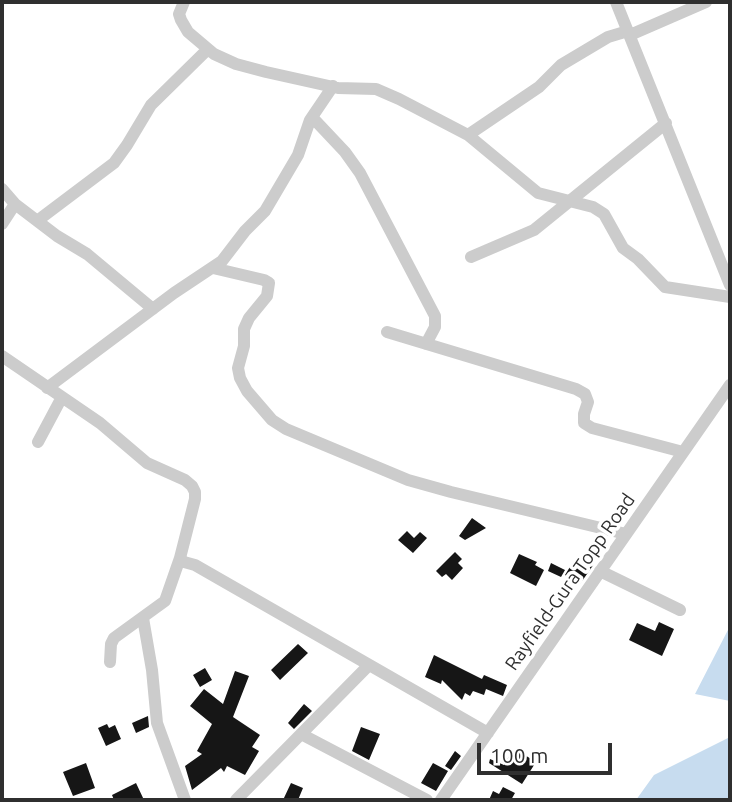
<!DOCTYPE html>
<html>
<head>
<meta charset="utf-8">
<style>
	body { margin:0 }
	#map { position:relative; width:732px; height:802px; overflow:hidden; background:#fff; font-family:Ubuntu,sans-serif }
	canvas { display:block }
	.frame { position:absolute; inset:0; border:4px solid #2f2f2f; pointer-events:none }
	.scale { position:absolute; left:477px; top:743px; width:135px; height:32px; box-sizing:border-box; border:4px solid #2f2f2f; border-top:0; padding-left:9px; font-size:21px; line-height:24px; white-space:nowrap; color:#2f2f2f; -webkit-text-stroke:5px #fff; paint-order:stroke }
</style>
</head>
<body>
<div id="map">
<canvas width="732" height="802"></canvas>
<div class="frame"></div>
<div class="scale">100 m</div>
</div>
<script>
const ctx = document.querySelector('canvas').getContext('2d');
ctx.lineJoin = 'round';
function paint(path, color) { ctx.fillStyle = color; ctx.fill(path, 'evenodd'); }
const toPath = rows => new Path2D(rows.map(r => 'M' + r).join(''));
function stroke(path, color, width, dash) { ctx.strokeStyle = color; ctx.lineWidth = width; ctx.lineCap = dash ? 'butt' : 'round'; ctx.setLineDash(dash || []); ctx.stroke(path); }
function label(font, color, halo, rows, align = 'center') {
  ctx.font = font + ' Ubuntu,sans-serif'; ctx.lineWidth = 7; ctx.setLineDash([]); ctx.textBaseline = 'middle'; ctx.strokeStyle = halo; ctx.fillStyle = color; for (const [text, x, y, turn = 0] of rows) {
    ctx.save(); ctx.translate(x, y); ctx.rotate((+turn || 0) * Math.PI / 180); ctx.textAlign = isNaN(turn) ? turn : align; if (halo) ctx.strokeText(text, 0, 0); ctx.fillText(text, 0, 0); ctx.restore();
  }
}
const water = toPath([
	[730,626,730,701,695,694],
	[730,737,730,800,636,800,654,775]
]);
const building = toPath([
	[472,518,486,528,465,540,459,536],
	[407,531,414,538,420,532,427,538,413,553,398,540],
	[455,552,462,559,458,563,463,568,452,580,446,574,442,577,436,571],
	[519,554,537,562,535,565,544,570,536,586,510,573],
	[576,557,586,563,588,560,594,564,580,584,565,575],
	[551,563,565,570,561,577,548,571],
	[659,622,674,629,662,656,629,640,637,623,655,631],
	[298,644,308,653,280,680,271,670],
	[434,655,482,679,484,675,507,685,503,696,486,689,484,695,473,691,470,696,465,693,462,700,442,680,441,684,425,677],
	[205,668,212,680,200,687,193,675],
	[235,671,249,676,233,717,260,735,252,747,259,751,245,775,227,766,224,772,221,768,192,790,185,766,202,754,197,751,212,724,190,706,204,689,223,704],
	[304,704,312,711,294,729,288,723],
	[148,716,149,727,136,733,132,723],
	[107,724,109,728,115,725,121,739,106,746,98,728],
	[361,727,380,734,369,760,352,751],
	[455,751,461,756,451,770,445,766],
	[520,752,536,762,522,784,489,763,490,759,504,765,511,753,517,757],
	[86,763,95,788,73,796,63,772],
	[433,763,448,771,436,791,421,783],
	[136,783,144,800,114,800,112,795],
	[291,783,303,788,298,800,283,800],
	[503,787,515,793,511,800,489,800,493,791,499,794]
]);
const minor = toPath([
	[184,2,179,14,181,20,188,32,214,54,236,64,266,72,338,88,376,89,399,99,468,135,538,193,593,207,604,214,623,248,638,259,665,287,730,297],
	[616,2,730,285],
	[630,35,706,2],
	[312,117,345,152,360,173,435,316,435,327,426,344],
	[468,135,539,87,561,65,608,37,628,31],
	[2,189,15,204,57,236,87,254,153,309],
	[37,221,114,163,127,145,151,105,208,49],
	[2,224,15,204],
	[471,257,534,230,666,123],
	[213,268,264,280,269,283,267,296,249,318,244,329,244,346,238,368,240,378,247,391,272,420,286,429,408,480,451,492,626,534],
	[387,332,576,389,585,394,588,402,584,414,584,423,592,428,683,452],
	[2,356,100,423,147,463,185,480,192,486,195,492,195,499,180,558,184,562,195,565,488,733],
	[47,388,174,293,222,261,245,231,265,211,298,155,310,120,333,86],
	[38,442,62,397],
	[600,571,680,610],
	[143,618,152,670,157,723,185,800],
	[110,662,111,644,114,638,165,601,180,558],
	[301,734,427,800],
	[236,800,369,665],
	[441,800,730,385]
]);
const streetNames = [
	["Rayfield-Gura Topp Road",570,582,-55]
];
paint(water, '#c7dcef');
paint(building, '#161616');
stroke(minor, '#ccc', 12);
label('19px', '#2f2f2f', '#fff', streetNames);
</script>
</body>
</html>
